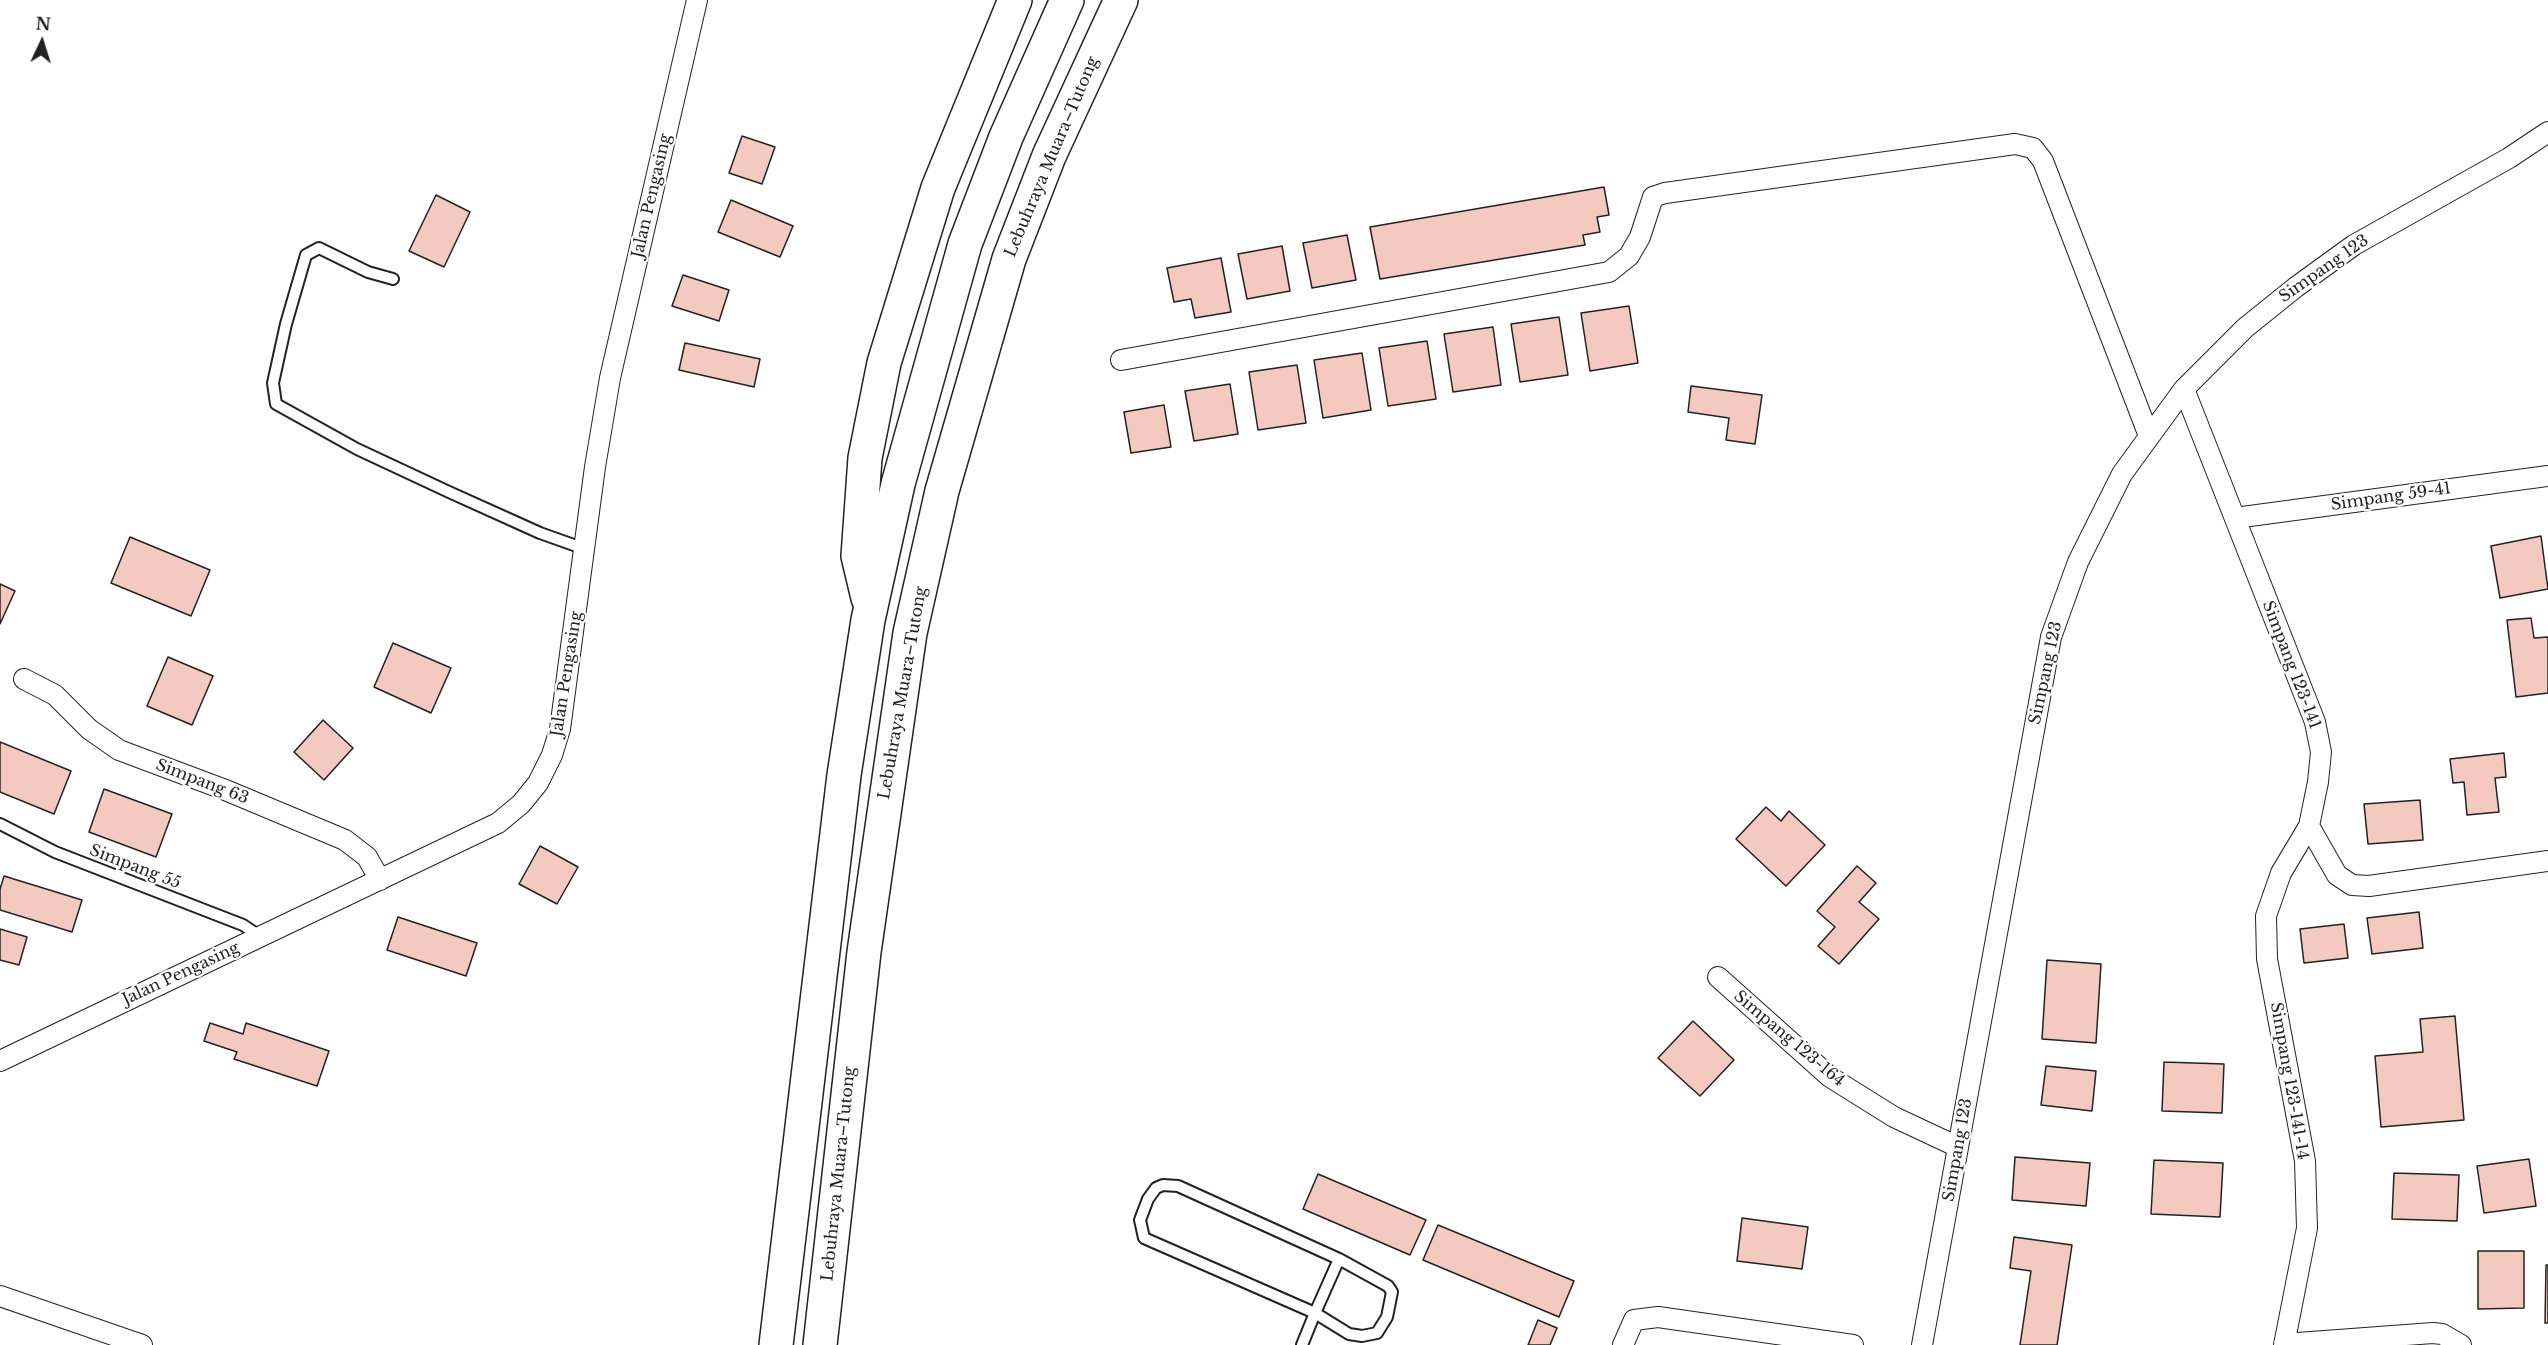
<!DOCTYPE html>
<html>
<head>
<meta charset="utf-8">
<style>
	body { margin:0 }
	#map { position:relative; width:2548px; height:1345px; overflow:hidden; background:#fff; font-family:"Libre Baskerville",serif }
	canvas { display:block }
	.north { position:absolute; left:12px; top:12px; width:60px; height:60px; -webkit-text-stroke:4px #fff; paint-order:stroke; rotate:4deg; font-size:16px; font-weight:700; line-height:24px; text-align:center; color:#222 }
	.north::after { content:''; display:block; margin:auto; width:21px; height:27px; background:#222; clip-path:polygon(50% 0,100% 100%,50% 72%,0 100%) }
</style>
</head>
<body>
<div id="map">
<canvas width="2548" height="1345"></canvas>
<div class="north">N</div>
</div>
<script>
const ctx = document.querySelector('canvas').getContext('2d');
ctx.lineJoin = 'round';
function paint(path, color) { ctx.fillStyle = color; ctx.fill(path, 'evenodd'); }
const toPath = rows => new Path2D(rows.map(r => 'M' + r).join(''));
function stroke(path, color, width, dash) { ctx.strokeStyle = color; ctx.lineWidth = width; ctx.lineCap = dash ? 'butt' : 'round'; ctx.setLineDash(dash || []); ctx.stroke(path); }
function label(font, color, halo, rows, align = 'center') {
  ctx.font = font + ' "Libre Baskerville",serif'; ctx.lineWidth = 4.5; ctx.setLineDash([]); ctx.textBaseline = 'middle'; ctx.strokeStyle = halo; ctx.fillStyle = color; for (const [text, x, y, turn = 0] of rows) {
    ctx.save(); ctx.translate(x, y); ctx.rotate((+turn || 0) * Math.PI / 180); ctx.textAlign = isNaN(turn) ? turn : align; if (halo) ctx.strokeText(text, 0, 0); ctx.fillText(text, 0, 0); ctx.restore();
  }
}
const building = toPath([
	[742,136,775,147,762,184,729,173,742,136],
	[1604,187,1609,215,1597,217,1600,232,1583,235,1585,245,1380,279,1370,227,1604,187],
	[436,195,470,212,444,267,409,251,436,195],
	[731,200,793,226,780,257,718,232,731,200],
	[1347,235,1356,280,1312,288,1303,243,1347,235],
	[1282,246,1290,291,1247,299,1238,254,1282,246],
	[1221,258,1231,312,1195,318,1191,299,1174,302,1167,268,1221,258],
	[683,275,729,290,719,321,672,306,683,275],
	[1629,306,1638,363,1590,371,1581,313,1629,306],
	[1559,317,1568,375,1520,382,1511,324,1559,317],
	[1493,327,1501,385,1453,392,1444,334,1493,327],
	[1427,341,1436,399,1388,406,1379,348,1427,341],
	[685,343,760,359,754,387,679,370,685,343],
	[1362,353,1371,410,1323,418,1314,360,1362,353],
	[1297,365,1306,423,1258,430,1249,372,1297,365],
	[1230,384,1238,434,1194,441,1185,391,1230,384],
	[1691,386,1762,395,1755,444,1726,440,1729,418,1688,412,1691,386],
	[1164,405,1171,447,1131,453,1124,412,1164,405],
	[2541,536,2548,589,2500,598,2491,546,2541,536],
	[130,537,210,570,191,616,111,583,130,537],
	[0,584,15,591,0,624,0,584],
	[2531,618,2534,638,2548,637,2548,693,2516,697,2507,620,2531,618],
	[393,643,451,668,431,713,374,687,393,643],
	[168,657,213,676,192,725,147,706,168,657],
	[323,720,353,748,324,780,294,752,323,720],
	[0,742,71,771,54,814,0,792,0,742],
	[2504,753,2506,777,2495,778,2499,812,2467,815,2464,782,2453,783,2450,759,2504,753],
	[104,789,172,814,156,857,89,832,104,789],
	[2420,800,2423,840,2368,844,2364,804,2420,800],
	[1766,807,1781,821,1789,811,1825,845,1786,886,1736,839,1766,807],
	[540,846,578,867,557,904,519,884,540,846],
	[1857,866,1876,883,1859,902,1879,919,1839,964,1818,946,1835,927,1817,911,1857,866],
	[4,876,82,900,72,932,0,910,0,889,4,876],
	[2419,912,2423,948,2372,954,2367,918,2419,912],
	[398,917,477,943,466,976,387,950,398,917],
	[2344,924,2348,958,2304,963,2300,929,2344,924],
	[0,929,27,937,19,965,0,960,0,929],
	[2047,960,2101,964,2096,1043,2042,1039,2047,960],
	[2455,1016,2464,1120,2381,1127,2375,1056,2423,1052,2420,1019,2455,1016],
	[1693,1021,1734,1060,1700,1096,1658,1058,1693,1021],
	[210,1023,243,1034,246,1023,329,1051,317,1086,234,1059,237,1052,204,1041,210,1023],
	[2164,1062,2224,1064,2222,1113,2162,1111,2164,1062],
	[2046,1066,2096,1071,2092,1111,2041,1105,2046,1066],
	[2015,1157,2090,1163,2086,1206,2012,1200,2015,1157],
	[2529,1159,2536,1206,2484,1213,2477,1166,2529,1159],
	[2154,1160,2223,1163,2220,1217,2151,1214,2154,1160],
	[2394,1173,2459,1175,2457,1221,2392,1219,2394,1173],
	[1318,1174,1426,1220,1410,1255,1303,1209,1318,1174],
	[1742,1218,1808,1227,1802,1269,1737,1261,1742,1218],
	[1438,1225,1574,1281,1559,1317,1423,1260,1438,1225],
	[2014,1237,2072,1245,2057,1345,2020,1345,2031,1271,2010,1268,2014,1237],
	[2478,1251,2524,1251,2524,1308,2478,1309,2478,1251],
	[2546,1265,2548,1265,2548,1323,2545,1323,2546,1265],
	[1538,1320,1557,1328,1550,1345,1528,1345,1538,1320]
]);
const lane = toPath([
	[393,279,368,272,319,248,306,255,286,324,273,383,276,404,357,449,449,492,540,533,585,549],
	[0,824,55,852,243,925,261,937],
	[1302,1345,1315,1313,1339,1259,1178,1186,1163,1185,1156,1188,1148,1199,1140,1220,1144,1238,1315,1313,1349,1334,1362,1336,1377,1333,1387,1317,1392,1292,1388,1286,1339,1259]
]);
const street = toPath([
	[1121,360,1609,272,1629,256,1640,237,1653,197,1665,193,2015,144,2033,148,2043,161,2149,436],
	[2184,389,2315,722,2321,752,2318,782,2309,826,2281,873,2266,916,2267,959,2305,1161,2307,1228,2284,1345],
	[2235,518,2548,476],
	[24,679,55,695,89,729,119,750,223,789,345,840,367,857,380,880],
	[2309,826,2337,875,2352,885,2369,886,2548,861],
	[1718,977,1830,1077,1894,1117,1958,1147],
	[0,1061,498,823,521,804,538,783,552,755,560,729,595,467,610,378,697,0],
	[0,1296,142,1345],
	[2284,1344,2433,1333,2442,1334,2461,1345],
	[1623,1345,1634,1320,1658,1317,1853,1345],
	[1922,1345,2051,637,2078,562,2122,474,2184,389,2245,328,2296,287,2354,245,2509,158,2548,132]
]);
const highway = toPath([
	[868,598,858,556,865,458,884,363,938,188,1015,0],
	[776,1345,844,775,868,620,898,484,965,244,1006,137,1067,0],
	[820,1345,864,952,910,633,942,491,1009,259,1049,156,1121,0]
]);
const streetNames = [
	["Lebuhraya Muara–Tutong",1052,157,-67],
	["Jalan Pengasing",652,196,-77],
	["Simpang 123",2324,269,-35],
	["Simpang 59-41",2391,497,-8],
	["Simpang 123-141",2291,665,69],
	["Simpang 123",2046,673,-78],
	["Jalan Pengasing",567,674,-81],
	["Lebuhraya Muara–Tutong",903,693,-80],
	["Simpang 63",202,782,21],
	["Simpang 55",135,867,21],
	["Jalan Pengasing",181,974,-25],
	["Simpang 123-164",1789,1039,40],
	["Simpang 123-141-14",2289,1081,80],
	["Simpang 123",1958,1150,-80],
	["Lebuhraya Muara–Tutong",839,1174,-84]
];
paint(building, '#f3c9c0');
stroke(building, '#222', 1.5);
stroke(lane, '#222', 14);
stroke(street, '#222', 22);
stroke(highway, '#222', 36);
stroke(lane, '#fff', 10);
stroke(street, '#fff', 20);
stroke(highway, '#fff', 33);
label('16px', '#222', '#fff', streetNames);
</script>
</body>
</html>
